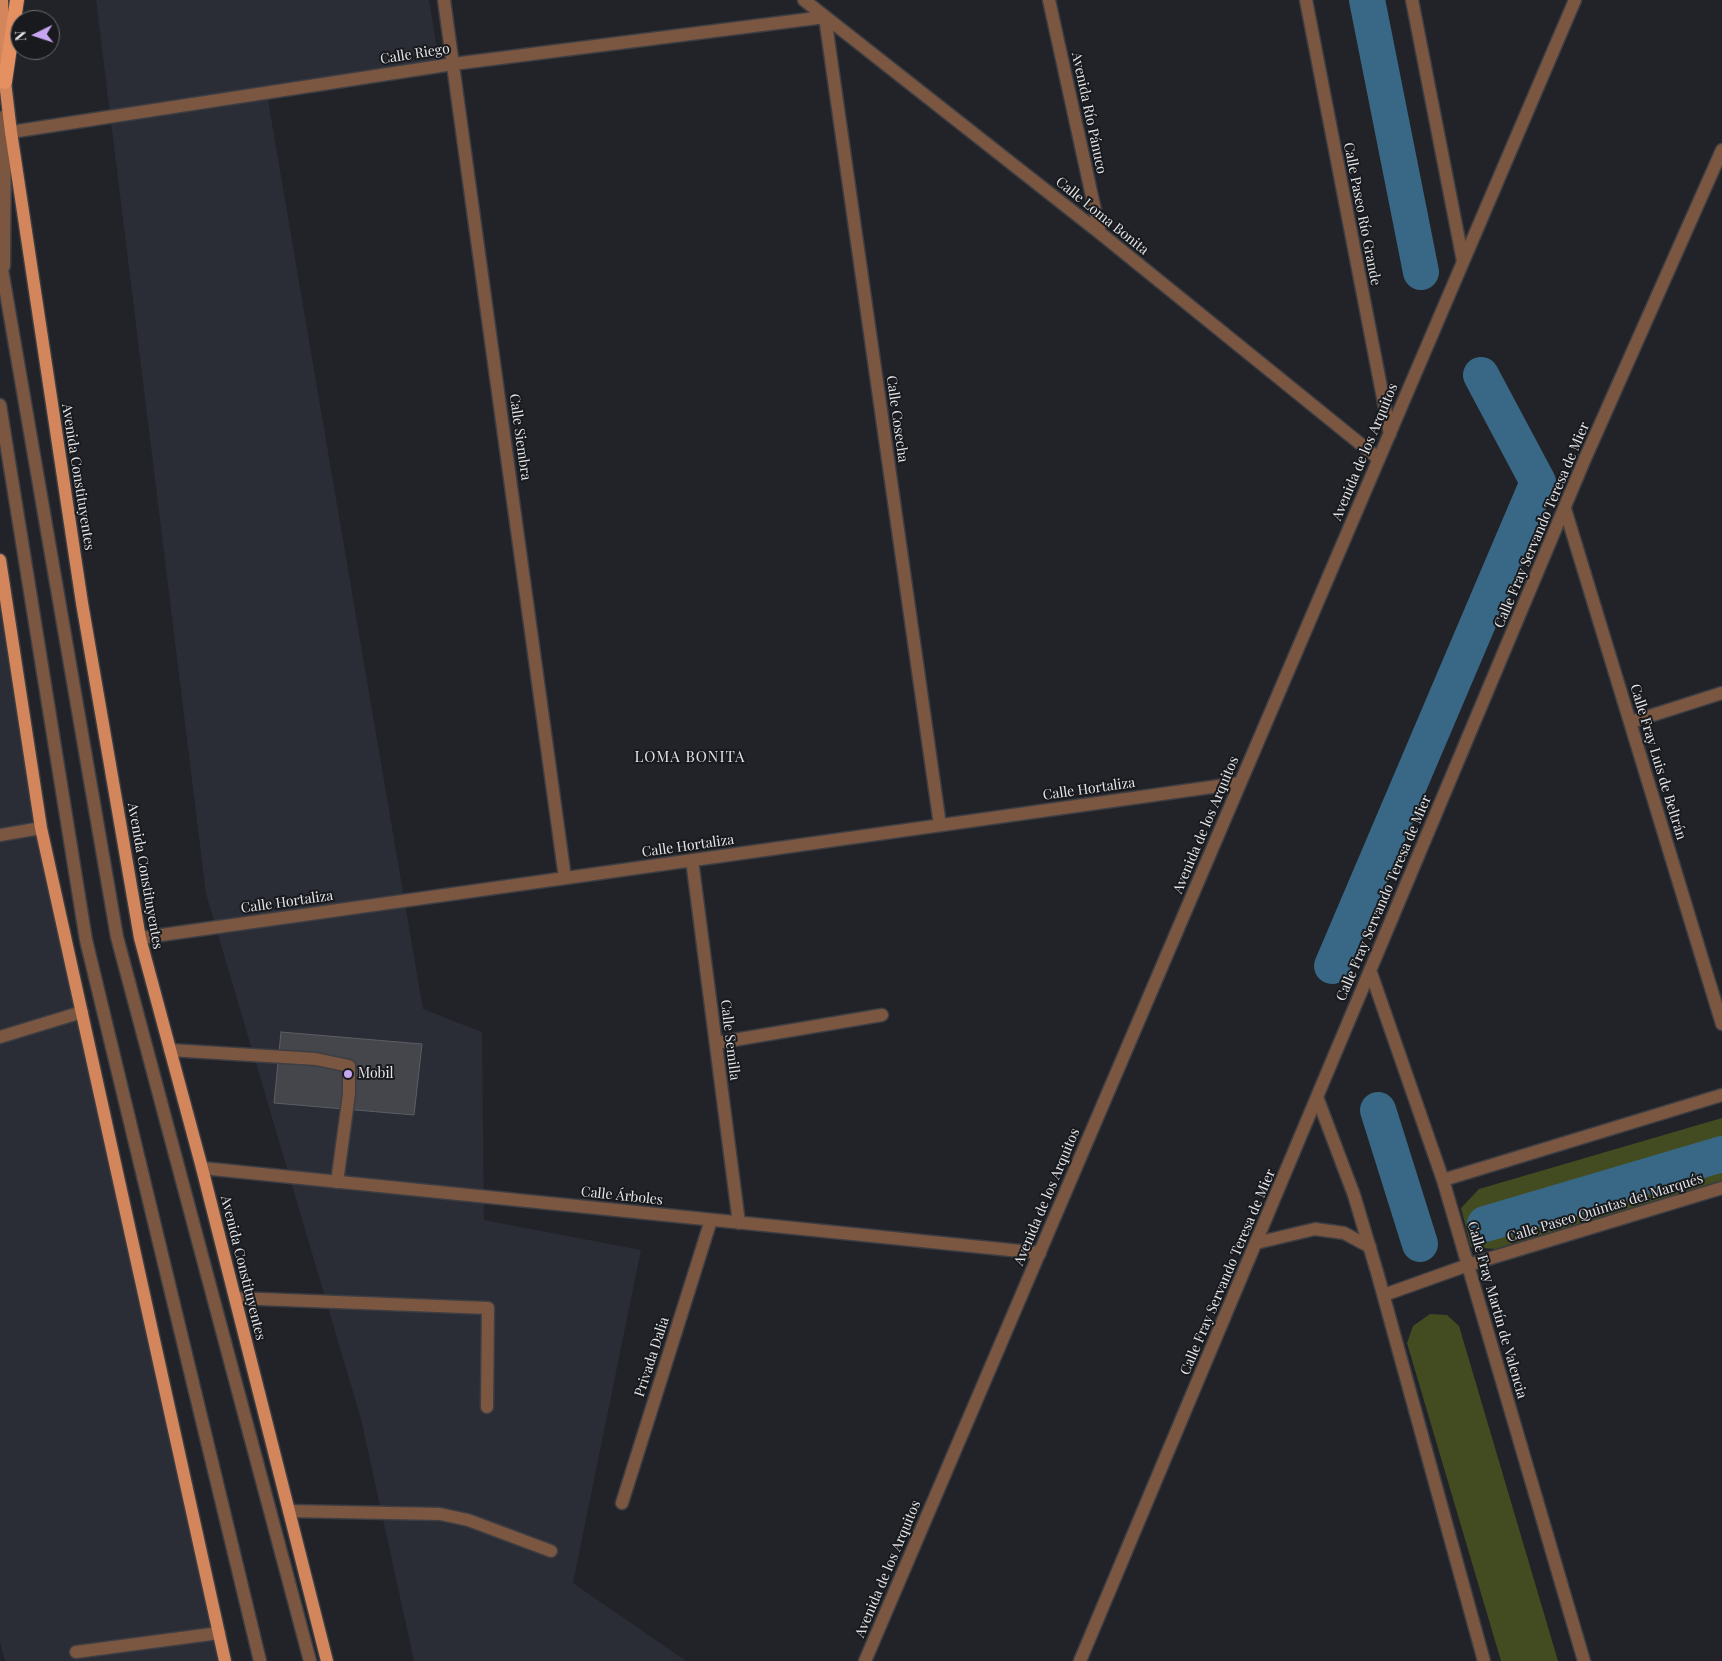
<!DOCTYPE html>
<html>
<head>
<meta charset="utf-8">
<style>
	body { margin:0 }
	#map { position:relative; width:1722px; height:1661px; overflow:hidden; background:#222328; font-family:"Playfair Display",serif }
	canvas { display:block }
	.north { position:absolute; left:10px; top:10px; width:50px; height:50px; box-sizing:border-box; background:#181a1e; border:1px solid #6a6b6f; border-radius:50%; rotate:266deg; font-size:14px; font-weight:700; line-height:20px; text-align:center; color:#e4e5e8 }
	.north::after { content:''; display:block; margin:auto; width:18px; height:22px; background:#c6a6f0; clip-path:polygon(50% 0,100% 100%,50% 72%,0 100%) }
</style>
</head>
<body>
<div id="map">
<canvas width="1722" height="1661"></canvas>
<div class="north">N</div>
</div>
<script>
const ctx = document.querySelector('canvas').getContext('2d');
ctx.lineJoin = 'round';
function paint(path, color) { ctx.fillStyle = color; ctx.fill(path, 'evenodd'); }
const toPath = rows => new Path2D(rows.map(r => 'M' + r).join(''));
function stroke(path, color, width, dash) { ctx.strokeStyle = color; ctx.lineWidth = width; ctx.lineCap = dash ? 'butt' : 'round'; ctx.setLineDash(dash || []); ctx.stroke(path); }
function label(font, color, halo, rows, align = 'center') {
  ctx.font = font + ' "Playfair Display",serif'; ctx.lineWidth = 4; ctx.setLineDash([]); ctx.textBaseline = 'middle'; ctx.strokeStyle = halo; ctx.fillStyle = color; for (const [text, x, y, turn = 0] of rows) {
    ctx.save(); ctx.translate(x, y); ctx.rotate((+turn || 0) * Math.PI / 180); ctx.textAlign = isNaN(turn) ? turn : align; if (halo) ctx.strokeText(text, 0, 0); ctx.fillText(text, 0, 0); ctx.restore();
  }
}
const built = toPath([
	[96,0,429,0,439,60,266,88,423,1009,482,1032,484,1220,641,1250,573,1583,686,1661,414,1661,361,1419,206,894],
	[0,560,41,828,225,1661,5,1661,0,1642]
]);
const green = toPath([
	[1722,1118,1722,1181,1495,1249,1471,1247,1461,1208,1479,1189],
	[1430,1314,1447,1315,1459,1326,1558,1661,1501,1661,1407,1343,1413,1326]
]);
const canal = toPath([
	[1367,0,1421,272],
	[1332,966,1538,482,1481,375],
	[1378,1110,1420,1244],
	[1485,1224,1722,1154]
]);
const building = toPath([
	[281,1032,422,1044,414,1115,274,1103,281,1032]
]);
const service = toPath([
	[0,258,117,937,310,1661],
	[4,266,5,116],
	[0,405,86,940,260,1661],
	[0,835,41,828],
	[0,1037,82,1012],
	[170,1050,316,1059,349,1066,349,1094,337,1182],
	[235,1298,488,1308,487,1407],
	[289,1511,440,1514,468,1520,551,1551],
	[76,1652,219,1633]
]);
const minor = toPath([
	[444,0,565,878],
	[804,0,1100,233,1379,459],
	[1049,0,1100,233],
	[1306,0,1390,434],
	[1412,0,1463,261],
	[11,132,453,64,825,17,940,825],
	[1565,509,1722,1024],
	[1631,722,1722,693],
	[692,860,739,1223],
	[140,938,1240,783],
	[716,1043,882,1015],
	[202,1168,1040,1253],
	[1256,1243,1315,1229,1344,1233,1370,1247],
	[622,1503,711,1220],
	[865,1661,1575,0]
]);
const tertiary = toPath([
	[1370,970,1443,1180,1584,1661],
	[1317,1097,1354,1195,1377,1272,1484,1661],
	[1443,1180,1722,1095],
	[1384,1295,1468,1265,1722,1188],
	[1080,1661,1584,461,1722,150]
]);
const primary = toPath([
	[2,0,5,82,11,132,82,603,140,938,202,1168,327,1661],
	[0,560,41,828,225,1661]
]);
const trunk = toPath([
	[5,82,17,0]
]);
const markers = [
	[348,1074,5,"#c6a6f0"]
];
const streetNames = [
	["Calle Riego",415,54,-9],
	["Avenida Río Pánuco",1089,113,78],
	["Calle Paseo Río Grande",1362,214,79],
	["Calle Loma Bonita",1102,216,39],
	["Calle Cosecha",897,419,82],
	["Calle Siembra",520,437,82],
	["Avenida de los Arquitos",1365,452,-67],
	["Avenida Constituyentes",78,477,81],
	["Calle Fray Servando Teresa de Mier",1542,525,-67],
	["Calle Fray Luis de Beltrán",1658,762,73],
	["Calle Hortaliza",1089,789,-8],
	["Avenida de los Arquitos",1206,825,-67],
	["Calle Hortaliza",688,846,-8],
	["Avenida Constituyentes",145,876,80],
	["Calle Fray Servando Teresa de Mier",1384,898,-67],
	["Calle Hortaliza",287,902,-8],
	["Calle Semilla",730,1040,83],
	["Calle Árboles",622,1196,6],
	["Avenida de los Arquitos",1047,1197,-67],
	["Calle Paseo Quintas del Marqués",1605,1208,-17],
	["Avenida Constituyentes",243,1268,76],
	["Calle Fray Servando Teresa de Mier",1228,1272,-67],
	["Calle Fray Martín de Valencia",1497,1310,74],
	["Privada Dalia",652,1357,-72],
	["Avenida de los Arquitos",888,1569,-67]
];
const poiNames = [
	["Mobil",358,1074]
];
const neighbourhoodNames = [
	["LOMA BONITA",690,757]
];
paint(built, '#2a2c36');
paint(green, '#424c20');
stroke(canal, '#386885', 36);
paint(building, '#44464b');
stroke(building, '#5c5e63', 1);
stroke(service, '#3d3e43', 15);
stroke(minor, '#3d3e43', 15);
stroke(tertiary, '#3d3e43', 15);
stroke(primary, '#3d3e43', 15);
stroke(trunk, '#3d3e43', 16);
stroke(service, '#7b5641', 12);
stroke(minor, '#7b5641', 12);
stroke(tertiary, '#7b5641', 12);
stroke(primary, '#d3865b', 12);
stroke(trunk, '#e49060', 14);
for (const [x, y, r, color] of markers) { const dot = new Path2D(); dot.arc(x, y, r, 0, 2 * Math.PI); ctx.fillStyle = color; ctx.fill(dot); stroke(dot, '#181a1e', 2); }
label('14px', '#e4e5e8', '#181a1e', streetNames);
label('14px', '#e4e5e8', '#181a1e', poiNames, 'left');
ctx.letterSpacing = '1px';
label('15px', '#e4e5e8', '#181a1e', neighbourhoodNames);
ctx.letterSpacing = '0px';
</script>
</body>
</html>
